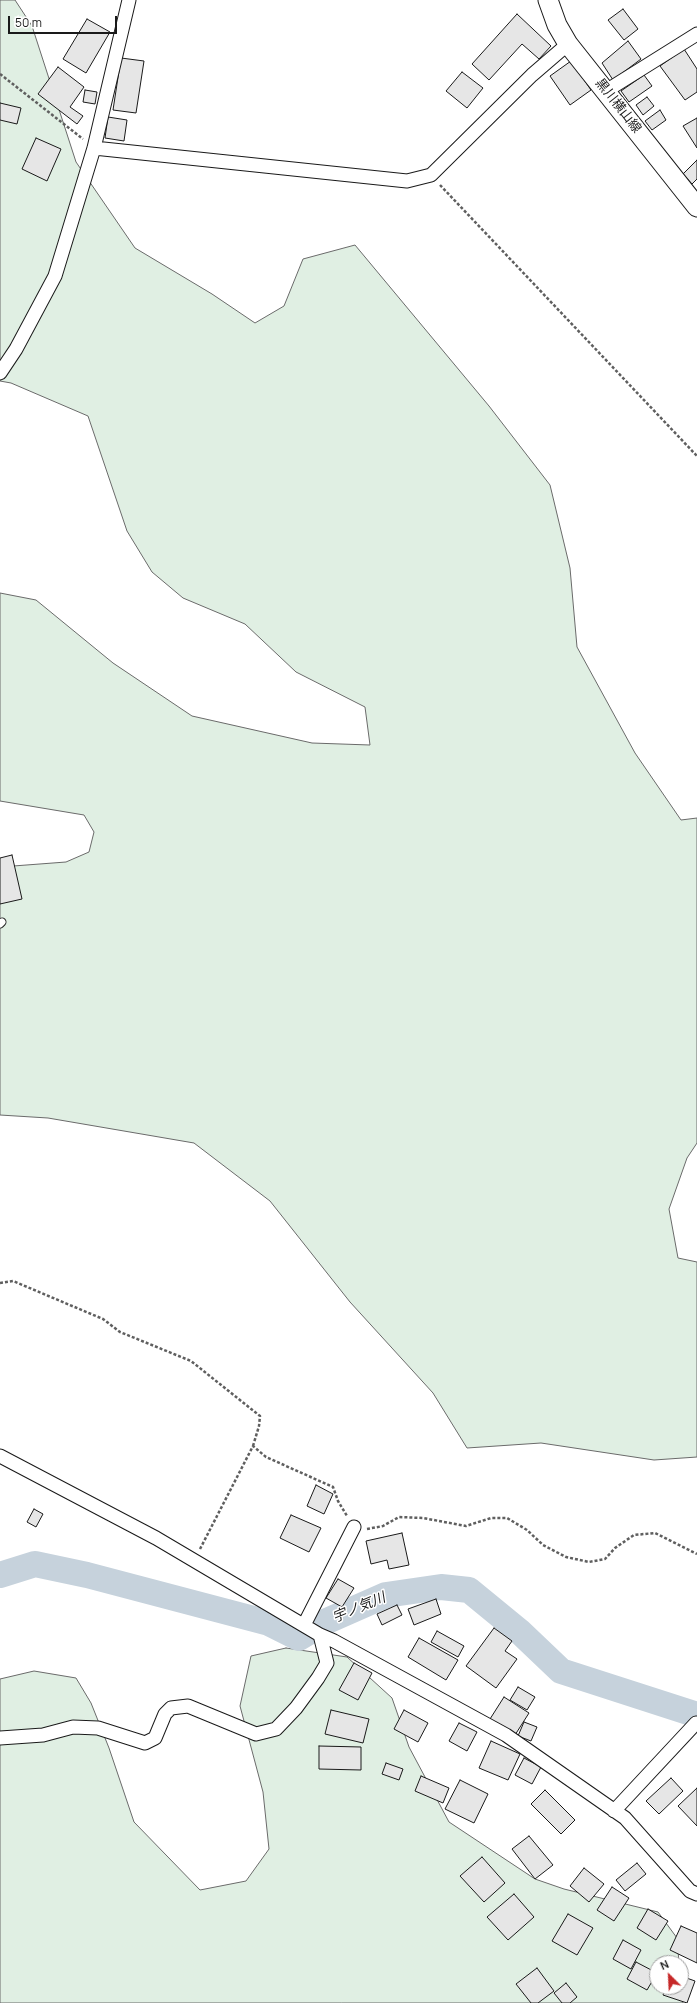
<!DOCTYPE html>
<html>
<head>
<meta charset="utf-8">
<style>
	body { margin:0 }
	#map { position:relative; width:697px; height:2003px; overflow:hidden; background:#fff; font-family:Manrope,sans-serif }
	canvas { display:block }
	.north { position:absolute; left:649px; top:1955px; width:40px; height:40px; box-sizing:border-box; background:#fff; border:1px solid #a3a3a3; border-radius:50%; rotate:336deg; font-size:11px; font-weight:700; line-height:16px; text-align:center; color:#1a1a1a }
	.north::after { content:''; display:block; margin:auto; width:14px; height:18px; background:#c62828; clip-path:polygon(50% 0,100% 100%,50% 72%,0 100%) }
	.scale { position:absolute; left:8px; top:16px; width:109px; height:18px; box-sizing:border-box; border:2px solid #1a1a1a; border-top:0; padding-left:5px; font-size:12px; line-height:14px; white-space:nowrap; color:#1a1a1a; -webkit-text-stroke:3px #fff; paint-order:stroke }
</style>
</head>
<body>
<div id="map">
<canvas width="697" height="2003"></canvas>
<div class="north">N</div>
<div class="scale">50 m</div>
</div>
<script>
const ctx = document.querySelector('canvas').getContext('2d');
ctx.lineJoin = 'round';
function paint(path, color) { ctx.fillStyle = color; ctx.fill(path, 'evenodd'); }
const toPath = rows => new Path2D(rows.map(r => 'M' + r).join(''));
function stroke(path, color, width, dash) { ctx.strokeStyle = color; ctx.lineWidth = width; ctx.lineCap = dash ? 'butt' : 'round'; ctx.setLineDash(dash || []); ctx.stroke(path); }
function label(font, color, halo, rows, align = 'center') {
  ctx.font = font + ' Manrope,"Noto Sans JP",sans-serif'; ctx.lineWidth = 3; ctx.setLineDash([]); ctx.textBaseline = 'middle'; ctx.strokeStyle = halo; ctx.fillStyle = color; for (const [text, x, y, turn = 0] of rows) {
    ctx.save(); ctx.translate(x, y); ctx.rotate((+turn || 0) * Math.PI / 180); ctx.textAlign = isNaN(turn) ? turn : align; if (halo) ctx.strokeText(text, 0, 0); ctx.fillText(text, 0, 0); ctx.restore();
  }
}
const green = toPath([
	[0,0,15,0,32,26,76,162,135,248,212,294,255,323,284,306,303,259,355,245,489,406,550,485,570,568,577,647,635,753,681,820,697,818,697,1143,687,1158,669,1209,678,1258,697,1262,697,1457,654,1460,541,1443,467,1448,433,1393,350,1302,270,1201,194,1143,48,1118,0,1115,0,867,66,862,89,852,94,832,84,815,0,801,0,593,36,600,113,663,192,716,312,743,370,745,365,707,296,672,245,624,183,598,152,572,127,531,88,416,11,383,0,381,0,0],
	[286,1648,347,1657,392,1698,409,1747,449,1822,535,1879,564,1889,658,1912,677,1938,679,1963,657,1963,657,1987,681,1987,681,1984,683,2003,0,2003,0,1679,34,1671,76,1678,91,1703,109,1748,134,1822,200,1890,246,1881,269,1849,263,1792,240,1706,251,1656,286,1648]
]);
const river = toPath([
	[0,1575,35,1564,87,1575,269,1623,299,1638,327,1621,386,1595,441,1587,469,1590,519,1631,561,1671,697,1715]
]);
const building = toPath([
	[623,9,638,29,624,40,608,20,623,9],
	[517,14,551,46,539,59,522,44,489,80,472,64,517,14],
	[87,19,110,32,86,73,63,59,87,19],
	[628,41,641,59,613,80,602,63,628,41],
	[684,49,697,69,697,92,685,100,660,66,684,49],
	[121,58,144,61,136,113,113,110,121,58],
	[571,61,591,90,570,105,550,76,571,61],
	[58,67,84,87,70,107,83,116,77,124,38,94,58,67],
	[462,72,483,88,467,108,446,91,462,72],
	[644,75,652,86,629,102,621,91,644,75],
	[85,90,97,92,95,104,83,102,85,90],
	[647,97,654,106,643,115,636,105,647,97],
	[0,103,21,108,17,124,0,120,0,103],
	[660,110,666,120,652,130,645,121,660,110],
	[108,117,127,120,124,141,105,138,108,117],
	[697,118,697,148,683,126,697,118],
	[36,138,61,149,47,181,22,169,36,138],
	[697,160,697,179,692,184,683,174,697,160],
	[12,855,22,899,0,904,0,858,12,855],
	[316,1485,333,1494,324,1514,307,1506,316,1485],
	[34,1509,43,1514,36,1527,27,1522,34,1509],
	[291,1515,321,1528,309,1552,280,1538,291,1515],
	[402,1533,409,1565,389,1569,387,1560,371,1564,366,1541,402,1533],
	[338,1579,354,1588,342,1607,326,1598,338,1579],
	[436,1599,441,1614,414,1625,408,1609,436,1599],
	[397,1605,402,1615,382,1625,377,1614,397,1605],
	[494,1628,512,1641,505,1651,517,1659,496,1688,466,1666,494,1628],
	[437,1631,464,1646,458,1657,431,1642,437,1631],
	[419,1638,458,1660,446,1680,408,1657,419,1638],
	[354,1663,372,1673,358,1700,339,1690,354,1663],
	[518,1687,535,1697,527,1710,510,1700,518,1687],
	[504,1697,529,1713,515,1735,490,1719,504,1697],
	[331,1710,369,1719,363,1743,325,1734,331,1710],
	[404,1710,428,1723,418,1742,394,1729,404,1710],
	[524,1722,537,1727,531,1741,518,1736,524,1722],
	[459,1723,477,1732,467,1751,449,1741,459,1723],
	[491,1741,520,1754,508,1780,479,1768,491,1741],
	[319,1746,361,1747,361,1770,319,1769,319,1746],
	[524,1758,541,1767,532,1784,515,1775,524,1758],
	[386,1763,403,1769,399,1780,382,1774,386,1763],
	[421,1776,449,1788,443,1803,415,1791,421,1776],
	[671,1778,683,1791,659,1814,646,1801,671,1778],
	[460,1780,488,1794,474,1823,445,1809,460,1780],
	[697,1788,697,1826,678,1806,697,1788],
	[545,1790,575,1820,561,1834,531,1804,545,1790],
	[529,1836,553,1865,535,1879,512,1849,529,1836],
	[482,1857,505,1883,484,1902,460,1876,482,1857],
	[637,1863,646,1874,625,1891,616,1880,637,1863],
	[584,1868,604,1884,589,1902,570,1886,584,1868],
	[612,1887,629,1898,614,1921,597,1910,612,1887],
	[514,1894,534,1917,508,1940,487,1917,514,1894],
	[648,1909,668,1921,656,1940,637,1928,648,1909],
	[568,1914,593,1928,577,1955,552,1941,568,1914],
	[681,1926,697,1933,697,1963,670,1950,681,1926],
	[623,1940,641,1950,631,1969,613,1959,623,1940],
	[636,1962,657,1973,647,1990,627,1979,636,1962],
	[537,1968,554,1991,538,2003,531,2003,516,1984,537,1968],
	[681,1976,695,1981,687,2003,663,1995,666,1987,681,1987,681,1976],
	[566,1983,577,1997,570,2003,562,2003,554,1993,566,1983]
]);
const path = toPath([
	[0,74,83,139],
	[440,185,697,456],
	[0,1283,13,1281,103,1319,120,1332,191,1361,260,1416,259,1426,253,1446],
	[367,1529,383,1526,399,1517,423,1518,466,1526,491,1518,507,1518,527,1530,543,1545,566,1557,589,1562,605,1559,615,1548,634,1535,655,1533,697,1554],
	[200,1549,253,1446,266,1457,333,1487,338,1501,347,1516]
]);
const service = toPath([
	[0,924,2,922]
]);
const minor = toPath([
	[606,91,697,34],
	[94,148,407,181,431,175,532,75,568,44],
	[0,373,16,349,55,276,94,148,129,0],
	[0,1456,156,1538,320,1635,334,1641,506,1735,625,1818,690,1891,697,1894],
	[304,1625,354,1527],
	[0,1738,43,1735,73,1727,98,1728,145,1743,155,1738,165,1714,171,1708,188,1706,256,1734,276,1729,296,1708,318,1678,327,1663,320,1635],
	[614,1811,696,1723]
]);
const secondary = toPath([
	[548,0,557,25,568,44,697,207]
]);
const streetNames = [
	["黒川横山線",618,106,52]
];
const waterNames = [
	["宇ノ気川",359,1608,-23]
];
paint(green, '#e0efe3');
stroke(green, '#6a6a6a', 1);
stroke(river, '#c6d2dc', 26);
paint(building, '#e6e6e6');
stroke(building, '#1a1a1a', 1);
stroke(service, '#1a1a1a', 9);
stroke(minor, '#1a1a1a', 15);
stroke(secondary, '#1a1a1a', 21);
stroke(path, '#5f5f5f', 2.5, [3, 2]);
stroke(service, '#fff', 7);
stroke(minor, '#fff', 13);
stroke(secondary, '#fff', 19);
label('13px', '#1a1a1a', '#fff', streetNames);
label('italic 14px', '#1a1a1a', '#fff', waterNames);
</script>
</body>
</html>
